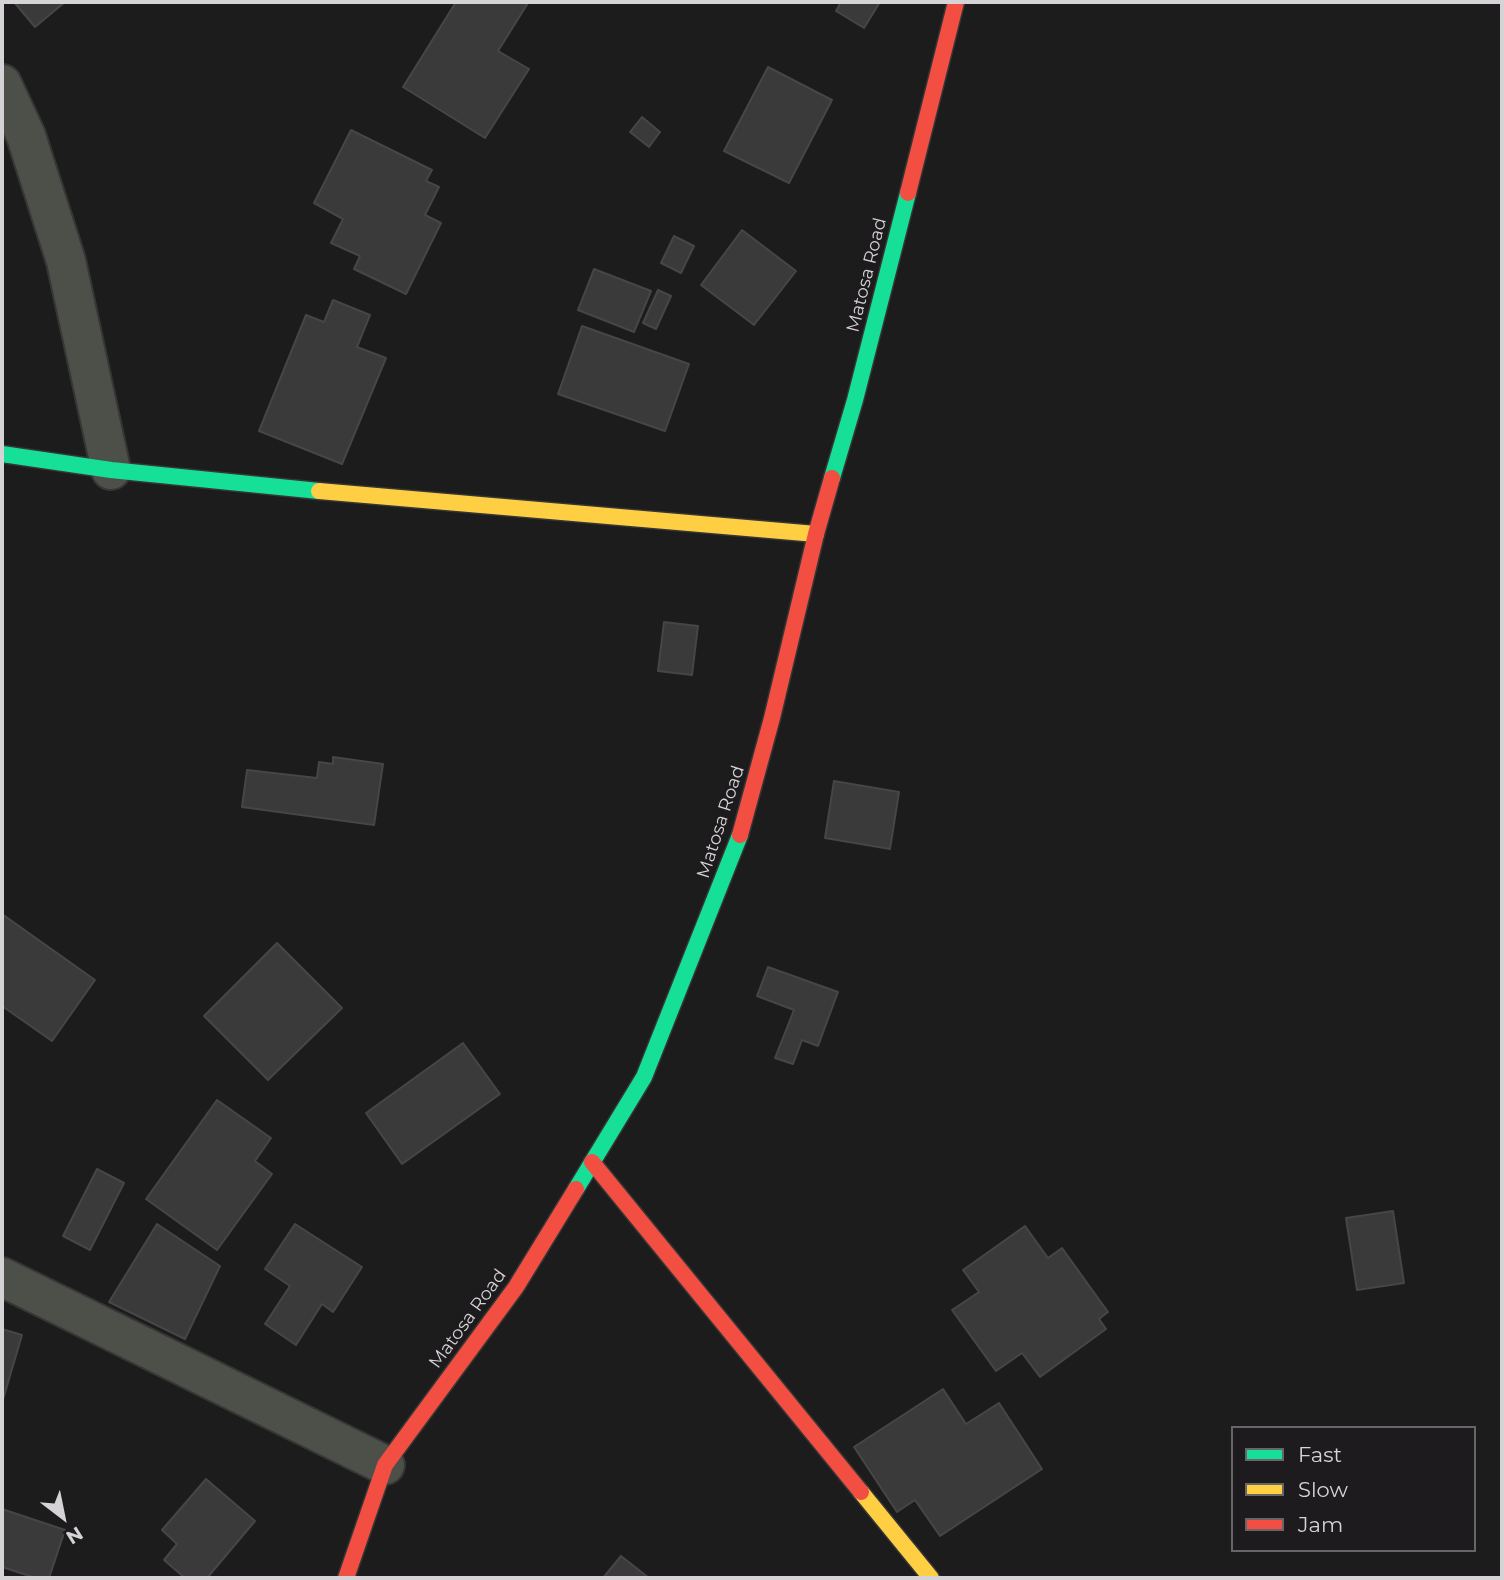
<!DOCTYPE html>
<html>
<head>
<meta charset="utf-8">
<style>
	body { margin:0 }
	#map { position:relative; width:1504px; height:1580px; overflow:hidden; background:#1c1c1c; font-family:Montserrat,sans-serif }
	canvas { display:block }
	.frame { position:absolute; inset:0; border:4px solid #d5d3d5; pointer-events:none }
	.legend { position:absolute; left:1231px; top:1426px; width:245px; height:126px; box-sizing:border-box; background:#1d1b1d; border:2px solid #676567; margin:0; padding:9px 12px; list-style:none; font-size:21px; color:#d5d3d5 }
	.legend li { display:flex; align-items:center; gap:14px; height:35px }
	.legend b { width:35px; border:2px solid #676567 }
	.north { position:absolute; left:28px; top:1482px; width:70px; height:70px; -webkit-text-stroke:5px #1d1b1d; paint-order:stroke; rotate:148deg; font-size:19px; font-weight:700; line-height:28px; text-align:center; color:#d5d3d5 }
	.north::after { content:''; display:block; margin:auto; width:24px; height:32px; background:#d5d3d5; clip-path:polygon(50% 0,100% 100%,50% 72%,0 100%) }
</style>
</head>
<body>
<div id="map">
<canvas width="1504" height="1580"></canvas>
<div class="frame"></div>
<ul class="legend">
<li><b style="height:9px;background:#16e098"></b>Fast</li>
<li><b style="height:9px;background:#ffcf43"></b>Slow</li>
<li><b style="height:9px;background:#f24e42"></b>Jam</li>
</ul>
<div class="north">N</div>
</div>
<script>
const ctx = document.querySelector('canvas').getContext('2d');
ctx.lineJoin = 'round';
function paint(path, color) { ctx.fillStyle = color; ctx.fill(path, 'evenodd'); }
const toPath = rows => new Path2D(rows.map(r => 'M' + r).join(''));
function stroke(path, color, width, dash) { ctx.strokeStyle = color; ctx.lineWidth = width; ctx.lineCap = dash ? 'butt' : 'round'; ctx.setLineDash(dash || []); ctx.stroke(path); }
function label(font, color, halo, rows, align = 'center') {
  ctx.font = font + ' Montserrat,sans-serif'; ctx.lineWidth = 6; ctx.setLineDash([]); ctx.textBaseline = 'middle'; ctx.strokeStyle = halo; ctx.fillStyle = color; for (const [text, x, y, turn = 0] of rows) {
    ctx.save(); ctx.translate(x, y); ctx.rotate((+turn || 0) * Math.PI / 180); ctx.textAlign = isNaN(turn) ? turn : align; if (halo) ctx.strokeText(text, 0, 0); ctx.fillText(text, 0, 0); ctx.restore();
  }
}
const building = toPath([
	[14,2,65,2,35,27,14,2],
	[456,2,528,3,498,51,529,69,485,138,403,87,456,2],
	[841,2,880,2,864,28,836,11,841,2],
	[768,67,832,100,789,183,724,151,768,67],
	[642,117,660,132,649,147,630,132,642,117],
	[351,130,432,170,426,181,439,187,425,215,441,223,406,294,354,269,360,256,331,243,343,219,314,203,351,130],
	[742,230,796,271,754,325,701,285,742,230],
	[674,236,694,246,681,273,661,263,674,236],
	[594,269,651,291,634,332,578,310,594,269],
	[658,290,671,296,656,329,643,323,658,290],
	[333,300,370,315,357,347,386,358,342,464,259,431,306,315,324,322,333,300],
	[582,326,689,364,665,431,558,394,582,326],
	[664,622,698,626,692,675,658,671,664,622],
	[333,757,383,764,374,825,242,807,247,770,317,778,319,762,333,764,333,757],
	[834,781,899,792,890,849,825,838,834,781],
	[2,914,95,980,52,1041,2,1006,2,914],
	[277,943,342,1008,268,1080,204,1016,277,943],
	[768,967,838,992,818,1046,802,1040,793,1064,775,1058,794,1010,757,996,768,967],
	[463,1043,500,1094,402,1164,366,1113,463,1043],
	[217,1100,271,1138,255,1161,272,1174,217,1250,146,1199,217,1100],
	[97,1169,124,1183,90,1250,63,1236,97,1169],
	[1393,1211,1404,1283,1357,1290,1346,1218,1393,1211],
	[157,1224,220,1266,185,1339,109,1302,157,1224],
	[295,1224,362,1267,333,1312,322,1304,296,1345,265,1324,290,1286,265,1269,295,1224],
	[1025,1226,1048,1258,1062,1248,1108,1312,1099,1319,1106,1329,1040,1377,1022,1353,996,1371,952,1310,979,1292,963,1270,1025,1226],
	[2,1329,22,1335,2,1403,2,1329],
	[943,1389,966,1424,999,1403,1042,1469,940,1536,915,1500,897,1512,854,1447,943,1389],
	[206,1479,255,1521,207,1578,185,1578,164,1560,177,1544,162,1530,206,1479],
	[2,1509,65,1530,49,1578,36,1578,2,1567,2,1509],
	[621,1556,649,1578,603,1578,621,1556]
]);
const street = toPath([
	[2,84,26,136,66,261,111,470],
	[2,1277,385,1465]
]);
const fast = toPath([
	[2,454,111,470,319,491],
	[832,478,855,400,908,193],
	[576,1189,644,1077,740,835]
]);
const slow = toPath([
	[319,491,816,534],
	[861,1492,931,1578]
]);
const jam = toPath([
	[908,193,956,2],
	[740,835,772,718,816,534,832,478],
	[592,1162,861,1492],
	[346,1578,385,1465,516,1287,576,1189]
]);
const streetNames = [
	["Matosa Road",867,275,-76],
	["Matosa Road",721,822,-72],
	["Matosa Road",468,1319,-54]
];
paint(building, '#3a3a3a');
stroke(building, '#464646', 2);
stroke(street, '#363636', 42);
stroke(fast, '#363636', 19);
stroke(slow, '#363636', 19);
stroke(jam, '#363636', 19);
stroke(street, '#4d5049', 38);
stroke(fast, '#16e098', 16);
stroke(slow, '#ffcf43', 16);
stroke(jam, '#f24e42', 16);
label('18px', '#d5d3d5', '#1d1b1d', streetNames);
</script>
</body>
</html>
